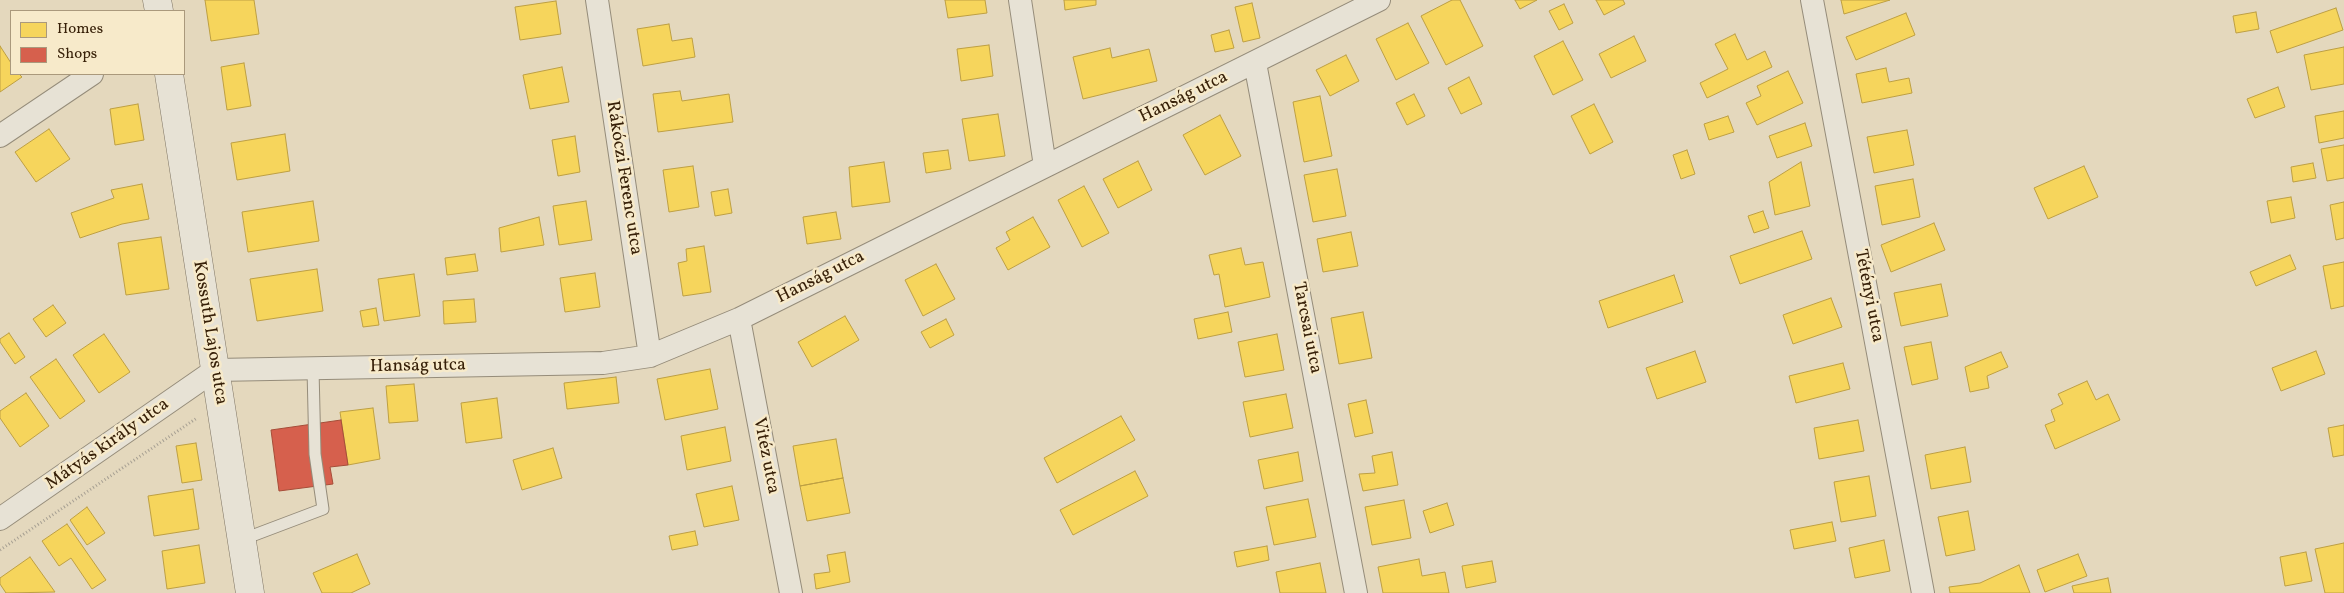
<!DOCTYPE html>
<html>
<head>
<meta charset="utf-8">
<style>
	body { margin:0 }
	#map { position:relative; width:2344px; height:593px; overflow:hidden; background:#e4d8bd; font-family:Vollkorn,serif }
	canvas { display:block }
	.legend { position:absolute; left:10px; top:10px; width:175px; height:65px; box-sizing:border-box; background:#f7eaca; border:1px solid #aa997c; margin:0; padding:6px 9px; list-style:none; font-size:15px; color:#372008 }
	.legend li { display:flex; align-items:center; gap:10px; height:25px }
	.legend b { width:25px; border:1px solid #aa997c }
</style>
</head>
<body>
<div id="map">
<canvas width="2344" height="593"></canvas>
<ul class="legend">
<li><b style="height:14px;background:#f6d55c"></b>Homes</li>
<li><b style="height:14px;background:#d6604d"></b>Shops</li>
</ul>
</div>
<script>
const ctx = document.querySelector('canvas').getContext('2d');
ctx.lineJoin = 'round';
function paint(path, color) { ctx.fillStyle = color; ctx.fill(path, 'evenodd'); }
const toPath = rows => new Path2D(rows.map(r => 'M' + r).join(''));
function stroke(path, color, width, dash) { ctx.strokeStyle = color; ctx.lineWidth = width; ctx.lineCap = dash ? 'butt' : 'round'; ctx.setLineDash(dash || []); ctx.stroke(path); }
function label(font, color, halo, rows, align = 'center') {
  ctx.font = font + ' Vollkorn,serif'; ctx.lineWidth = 5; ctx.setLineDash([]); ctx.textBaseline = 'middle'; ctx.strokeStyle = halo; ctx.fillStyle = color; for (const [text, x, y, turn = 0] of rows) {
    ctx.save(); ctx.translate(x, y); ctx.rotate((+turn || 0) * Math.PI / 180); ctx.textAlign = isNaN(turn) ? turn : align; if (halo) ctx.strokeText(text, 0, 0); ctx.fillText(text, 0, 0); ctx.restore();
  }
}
const homes = toPath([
	[205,0,254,0,259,34,211,41,205,0],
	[945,0,985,0,987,13,948,18,945,0],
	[1064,0,1096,0,1096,5,1065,10,1064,0],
	[1452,0,1460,0,1483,46,1446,65,1421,16,1452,0],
	[1515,0,1537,0,1520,9,1515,0],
	[1596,0,1623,0,1625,4,1604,15,1596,0],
	[1841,0,1890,0,1844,14,1841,0],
	[556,1,561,34,520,40,515,7,556,1],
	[1252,3,1260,38,1243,42,1235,7,1252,3],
	[1564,4,1573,23,1559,30,1549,11,1564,4],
	[2336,8,2343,30,2277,53,2270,31,2336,8],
	[2256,12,2259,29,2236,33,2233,16,2256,12],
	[1906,13,1915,35,1856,60,1846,37,1906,13],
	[1408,23,1429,63,1396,80,1376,39,1408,23],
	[669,24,672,41,692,38,695,57,643,66,637,29,669,24],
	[1229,30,1234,48,1215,52,1211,35,1229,30],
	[1735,34,1747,60,1765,51,1772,67,1707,98,1700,83,1728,69,1715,44,1735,34],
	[1634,36,1646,61,1611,78,1599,54,1634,36],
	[1563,41,1583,80,1553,95,1534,56,1563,41],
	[989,45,993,76,961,81,957,49,989,45],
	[0,46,11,63,11,74,19,74,22,77,0,92,0,46],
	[2344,47,2344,84,2311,90,2304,55,2344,47],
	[1110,48,1112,58,1149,49,1157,81,1083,99,1073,57,1110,48],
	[1346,55,1359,81,1330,96,1316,70,1346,55],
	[244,63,251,106,227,110,221,67,244,63],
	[562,67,569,102,530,109,523,75,562,67],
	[1886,68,1889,82,1909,78,1912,93,1862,103,1856,74,1886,68],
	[1788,71,1803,103,1757,125,1746,103,1761,96,1757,86,1788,71],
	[1469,77,1482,104,1461,114,1448,88,1469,77],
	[2278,87,2285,107,2255,118,2247,99,2278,87],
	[680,91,682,101,729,94,733,122,658,132,653,94,680,91],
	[1414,94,1425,116,1407,125,1396,103,1414,94],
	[1320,96,1332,156,1304,162,1293,102,1320,96],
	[138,104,144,140,115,145,110,109,138,104],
	[1594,104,1613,142,1590,154,1571,116,1594,104],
	[2344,111,2344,138,2319,143,2315,116,2344,111],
	[998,114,1005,156,969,161,962,119,998,114],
	[1220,115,1241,156,1205,175,1183,135,1220,115],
	[1728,116,1734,132,1709,140,1704,124,1728,116],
	[1805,123,1812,146,1777,158,1769,136,1805,123],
	[49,129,70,159,36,182,15,152,49,129],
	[1907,130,1914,165,1874,173,1867,137,1907,130],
	[285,134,290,171,237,180,231,143,285,134],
	[575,136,580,172,558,176,552,140,575,136],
	[2344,145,2344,178,2327,181,2321,149,2344,145],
	[948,150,951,169,926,173,923,153,948,150],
	[1687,150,1695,174,1681,179,1673,155,1687,150],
	[1138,161,1152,190,1118,208,1103,179,1138,161],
	[884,162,890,202,852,207,849,167,884,162],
	[1801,162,1810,206,1775,215,1769,182,1801,162],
	[2313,163,2316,178,2293,182,2291,167,2313,163],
	[693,166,699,207,669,212,663,170,693,166],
	[2084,166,2098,197,2048,219,2034,188,2084,166],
	[1337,169,1346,216,1313,222,1304,175,1337,169],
	[1913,179,1920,217,1882,225,1875,186,1913,179],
	[142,184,149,219,122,224,80,238,71,213,114,198,111,190,142,184],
	[1084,186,1109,233,1082,247,1058,200,1084,186],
	[728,189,732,213,715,216,711,192,728,189],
	[2291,197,2295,218,2271,223,2267,201,2291,197],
	[313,201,319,241,248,252,242,212,313,201],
	[586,201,592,240,559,245,553,206,586,201],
	[2344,202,2344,238,2336,240,2330,205,2344,202],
	[1763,211,1769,228,1754,233,1748,216,1763,211],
	[836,212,841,239,807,244,803,217,836,212],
	[539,217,544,245,501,252,499,228,539,217],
	[1033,217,1050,247,1008,270,996,248,1010,240,1006,232,1033,217],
	[1934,223,1945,250,1891,272,1881,245,1934,223],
	[1802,231,1812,259,1740,284,1730,256,1802,231],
	[1351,232,1358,266,1323,272,1317,239,1351,232],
	[161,237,169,289,126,295,118,243,161,237],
	[704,246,711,292,683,296,678,263,687,261,686,249,704,246],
	[1241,248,1245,265,1263,262,1270,297,1225,307,1219,274,1214,275,1209,255,1241,248],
	[475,254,478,271,447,275,445,258,475,254],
	[2290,255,2296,269,2256,286,2250,272,2290,255],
	[2344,262,2344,306,2331,309,2323,266,2344,262],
	[936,264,955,299,923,316,905,280,936,264],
	[317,269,323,311,257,321,250,279,317,269],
	[595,273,600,307,565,312,560,278,595,273],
	[414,274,420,316,384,321,378,279,414,274],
	[1674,275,1683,302,1608,328,1599,301,1674,275],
	[1941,284,1948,316,1901,326,1894,293,1941,284],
	[1831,298,1842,327,1793,344,1783,315,1831,298],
	[474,299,476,322,444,324,443,301,474,299],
	[53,305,66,323,46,337,33,319,53,305],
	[376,308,379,325,363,327,360,311,376,308],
	[1228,312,1232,332,1198,339,1194,319,1228,312],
	[1363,312,1372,358,1339,364,1331,318,1363,312],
	[845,316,859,340,812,367,798,342,845,316],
	[946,319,954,335,930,348,921,332,946,319],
	[9,333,25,357,15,364,0,342,0,339,9,333],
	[104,334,130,372,99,393,73,355,104,334],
	[1277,334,1284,370,1245,377,1238,342,1277,334],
	[1931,342,1938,379,1912,385,1904,347,1931,342],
	[1695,351,1706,382,1657,399,1646,368,1695,351],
	[2316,351,2325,374,2281,391,2272,368,2316,351],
	[2001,352,2008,367,1987,376,1989,388,1970,392,1965,367,2001,352],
	[56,359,85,401,60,419,30,377,56,359],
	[1843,363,1850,389,1796,403,1789,376,1843,363],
	[710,369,718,409,665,420,657,379,710,369],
	[616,377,619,403,567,409,564,383,616,377],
	[2087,381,2096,400,2108,394,2120,420,2055,449,2045,425,2055,421,2051,410,2063,404,2058,394,2087,381],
	[414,384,418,421,389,423,386,386,414,384],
	[26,393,49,426,20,447,0,418,0,411,26,393],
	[1286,394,1293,428,1250,437,1243,402,1286,394],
	[497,398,502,438,466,443,461,403,497,398],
	[1366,400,1373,433,1355,437,1348,404,1366,400],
	[373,408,380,459,348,465,340,412,373,408],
	[1121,416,1135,440,1057,483,1044,458,1121,416],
	[1858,420,1864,451,1819,459,1814,428,1858,420],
	[2344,425,2344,455,2333,457,2328,428,2344,425],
	[725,427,731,461,687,470,681,436,725,427],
	[836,439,843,478,800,486,793,446,836,439],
	[196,443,202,480,182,483,176,446,196,443],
	[1965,447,1971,482,1931,489,1925,455,1965,447],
	[553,448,562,478,522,490,513,460,553,448],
	[1298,452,1303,481,1264,489,1258,460,1298,452],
	[1392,452,1398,485,1363,491,1359,474,1375,473,1372,456,1392,452],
	[1135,471,1148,496,1073,535,1060,510,1135,471],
	[1869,476,1876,516,1841,522,1834,482,1869,476],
	[843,478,850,513,807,521,800,486,843,478],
	[732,486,739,520,704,527,696,494,732,486],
	[193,489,199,529,154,536,148,496,193,489],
	[1308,499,1316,537,1274,545,1266,507,1308,499],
	[1404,500,1411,538,1372,545,1365,507,1404,500],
	[1447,503,1454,525,1430,533,1423,511,1447,503],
	[87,507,105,533,87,545,70,520,87,507],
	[1968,511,1975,550,1946,556,1938,517,1968,511],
	[1832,522,1836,541,1794,549,1790,530,1832,522],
	[67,524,106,580,92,589,71,558,59,566,42,541,67,524],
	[695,531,698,545,672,550,669,536,695,531],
	[1884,540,1890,571,1855,578,1849,548,1884,540],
	[2344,543,2344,593,2325,593,2315,549,2344,543],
	[199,545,205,583,167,589,162,551,199,545],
	[1267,546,1269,560,1237,567,1234,552,1267,546],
	[845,552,850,582,816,589,814,574,830,572,827,555,845,552],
	[2306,552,2312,581,2285,586,2280,557,2306,552],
	[357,554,370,584,351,593,322,593,313,573,357,554],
	[2078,554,2087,576,2045,592,2037,570,2078,554],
	[30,557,55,592,6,593,0,584,0,578,30,557],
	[1419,559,1422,576,1445,572,1449,593,1383,593,1378,567,1419,559],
	[1492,561,1496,582,1466,588,1462,566,1492,561],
	[1320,563,1326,593,1280,593,1276,572,1320,563],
	[2019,565,2030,593,1950,593,1949,587,1980,583,2019,565],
	[2108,578,2111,593,2074,593,2072,586,2108,578]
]);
const shops = toPath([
	[341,420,348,465,330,467,333,484,279,491,271,430,341,420]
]);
const path = toPath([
	[0,550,197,418]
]);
const service = toPath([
	[241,540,323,509,315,454,313,369]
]);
const minor = toPath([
	[597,0,650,356],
	[1020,0,1045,166],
	[1812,0,1923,593],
	[1255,63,1356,593],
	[0,136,92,74],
	[739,319,791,593],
	[0,519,215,370,603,363,650,356,739,319,1379,0]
]);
const secondary = toPath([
	[157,0,159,11],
	[169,74,250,593]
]);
const streetNames = [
	["Hanság utca",1184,98,-26],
	["Rákóczi Ferenc utca",623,178,81],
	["Hanság utca",821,278,-27],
	["Tétényi utca",1868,296,79],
	["Tarcsai utca",1306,328,79],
	["Kossuth Lajos utca",209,333,81],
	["Hanság utca",418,367,-1],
	["Mátyás király utca",108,445,-35],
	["Vitéz utca",765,456,79]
];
paint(homes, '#f6d55c');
stroke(homes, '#bd9f43', 1);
paint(shops, '#d6604d');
stroke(shops, '#a64d38', 1);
stroke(service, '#958c7a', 13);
stroke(minor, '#958c7a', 24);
stroke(secondary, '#7d7362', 29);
stroke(path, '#a69f92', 3, [1, 2.5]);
stroke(service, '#e7e2d5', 11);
stroke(minor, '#e7e2d5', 22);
stroke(secondary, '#e7e2d5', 28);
label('18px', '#372008', '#f7eaca', streetNames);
</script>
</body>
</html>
